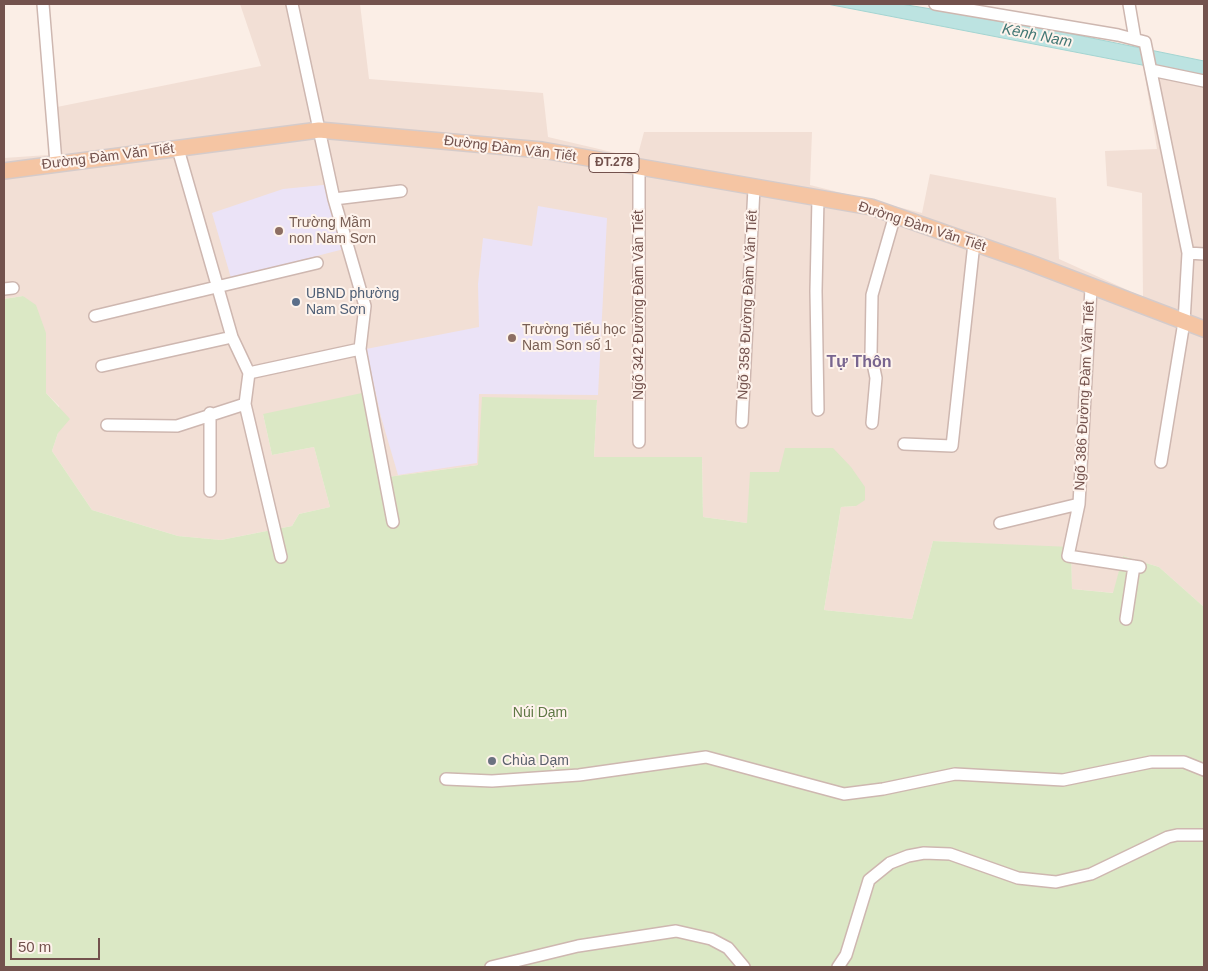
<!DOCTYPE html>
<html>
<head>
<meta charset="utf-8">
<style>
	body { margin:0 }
	#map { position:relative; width:1208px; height:971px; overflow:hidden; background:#fbeee6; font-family:Arial,sans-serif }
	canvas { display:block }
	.frame { position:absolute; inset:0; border:5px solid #73524d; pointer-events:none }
	.scale { position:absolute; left:10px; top:938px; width:90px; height:22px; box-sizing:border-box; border:2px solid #73524d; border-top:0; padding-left:6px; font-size:15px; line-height:18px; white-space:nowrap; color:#73524d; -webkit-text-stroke:4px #fef3ec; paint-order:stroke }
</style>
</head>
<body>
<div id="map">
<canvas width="1208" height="971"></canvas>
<div class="frame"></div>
<div class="scale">50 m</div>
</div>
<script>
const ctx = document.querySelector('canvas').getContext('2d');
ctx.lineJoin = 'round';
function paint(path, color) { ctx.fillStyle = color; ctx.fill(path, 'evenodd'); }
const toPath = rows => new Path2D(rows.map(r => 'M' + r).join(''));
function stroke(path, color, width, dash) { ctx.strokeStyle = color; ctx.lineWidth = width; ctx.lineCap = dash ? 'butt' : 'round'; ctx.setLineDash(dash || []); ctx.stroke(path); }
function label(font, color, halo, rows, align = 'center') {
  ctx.font = font + ' Arial,sans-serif'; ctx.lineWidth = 4; ctx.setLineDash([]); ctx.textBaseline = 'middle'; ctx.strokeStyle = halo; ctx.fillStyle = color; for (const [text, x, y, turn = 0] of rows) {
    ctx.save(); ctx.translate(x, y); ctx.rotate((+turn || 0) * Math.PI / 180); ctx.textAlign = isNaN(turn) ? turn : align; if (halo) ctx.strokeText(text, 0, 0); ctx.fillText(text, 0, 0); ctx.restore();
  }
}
const residential = toPath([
	[240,4,360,4,369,79,543,93,548,137,637,158,644,132,812,132,810,185,922,213,930,174,1056,198,1059,259,1143,297,1142,193,1107,186,1105,151,1157,149,1143,65,1204,77,1204,607,1159,567,1123,556,1114,593,1072,589,1071,548,933,541,912,619,824,610,841,507,856,506,779,472,747,523,703,517,702,457,594,457,597,400,478,465,380,478,263,414,272,455,314,447,330,507,299,514,292,526,221,540,178,536,92,510,52,451,58,433,59,406,46,393,45,365,23,296,4,299,4,158,48,155,47,109,261,66]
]);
const education = toPath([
	[333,184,344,249,231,278,212,213,283,189],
	[538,206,607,218,598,395,479,394,477,463,398,475,381,417,366,349,479,327,478,284,483,238,532,246]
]);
const green = toPath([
	[23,296,36,305,46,333,46,393,70,419,58,433,52,451,92,510,178,536,221,540,292,526,299,514,330,507,314,447,272,455,263,414,362,393,380,478,478,465,482,397,597,400,594,457,702,457,703,517,747,523,750,472,779,472,785,448,833,448,851,467,865,487,865,500,856,506,841,507,824,610,912,619,933,541,1071,547,1072,589,1113,593,1123,556,1159,567,1204,607,1204,967,4,967,4,299]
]);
const water = toPath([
	[827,4,901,4,1023,24,1204,61,1204,77,827,4]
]);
const minor = toPath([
	[43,4,56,163],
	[292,4,334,199,365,306,360,349,393,522],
	[935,4,1118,35,1145,42,1188,253,1184,322,1161,462],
	[1129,4,1135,39],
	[1151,70,1204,81],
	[178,149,232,337,249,373,245,404,281,557],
	[334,199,401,191],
	[1188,253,1204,254],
	[1091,288,1079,504,1068,556,1140,567],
	[4,289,13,288],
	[95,316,317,263],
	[102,366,232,337],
	[249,373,360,349],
	[818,410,816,291,818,198],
	[742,422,754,188],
	[872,423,876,378,871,354,872,295,895,215],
	[107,425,177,426,245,404],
	[639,442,639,167],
	[904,444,952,446,974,243],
	[210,491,210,413],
	[1000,523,1079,504],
	[1126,619,1134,566],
	[446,779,492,781,579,775,706,757,844,794,883,789,955,774,1063,780,1151,762,1184,762,1204,770],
	[491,967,578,946,676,931,711,939,728,948,744,967],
	[838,967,846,955,869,880,890,863,908,856,924,853,950,854,1018,878,1056,882,1091,874,1168,837,1177,835,1204,835]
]);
const major = toPath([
	[4,171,319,130,542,150,871,207,1028,262,1204,329]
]);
const markers = [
	[279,231,5,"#8d6e63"],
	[296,302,5,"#5c6f8a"],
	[512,338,5,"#8d6e63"],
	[492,761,5,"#6b7280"]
];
const shields = [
	[614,163,50]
];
const shieldNames = [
	["ĐT.278",614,163]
];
const streetNames = [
	["Đường Đàm Văn Tiết",510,149,7],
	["Đường Đàm Văn Tiết",108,157,-7],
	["Đường Đàm Văn Tiết",922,227,18],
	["Ngõ 342 Đường Đàm Văn Tiết",639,305,-90],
	["Ngõ 358 Đường Đàm Văn Tiết",748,305,-87],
	["Ngõ 386 Đường Đàm Văn Tiết",1085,396,-87]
];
const educationNames = [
	["Trường Mầm",289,223],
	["non Nam Sơn",289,239],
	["Trường Tiểu học",522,330],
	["Nam Sơn số 1",522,346]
];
const serviceNames = [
	["UBND phường",306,294],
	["Nam Sơn",306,310]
];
const parkNames = [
	["Núi Dạm",540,713]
];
const worshipNames = [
	["Chùa Dạm",502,761]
];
const waterNames = [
	["Kênh Nam",1037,36,11]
];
const quarterNames = [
	["Tự Thôn",859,363]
];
paint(residential, '#f2dfd5');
paint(education, '#ebe3f7');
paint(green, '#dbe8c5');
paint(water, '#bce3e1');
stroke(water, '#a3d4d1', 1);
stroke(minor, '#ceb7b0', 14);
stroke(major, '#d5cbca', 18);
stroke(minor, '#fff', 11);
stroke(major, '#f5c5a3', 15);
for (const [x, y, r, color] of markers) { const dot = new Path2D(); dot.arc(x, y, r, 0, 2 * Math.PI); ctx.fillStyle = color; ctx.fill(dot); stroke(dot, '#fef3ec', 2); }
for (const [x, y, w] of shields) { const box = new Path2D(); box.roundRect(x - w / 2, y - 9.5, w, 19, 4); ctx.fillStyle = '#fef3ec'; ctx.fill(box); stroke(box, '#73524d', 1); }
label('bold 12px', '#73524d', null, shieldNames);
label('14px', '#73524d', '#fef3ec', streetNames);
label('14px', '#785e54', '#fef3ec', educationNames, 'left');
label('14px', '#4e5e75', '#fef3ec', serviceNames, 'left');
label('14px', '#5f7845', '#fef3ec', parkNames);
label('14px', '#5b616d', '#fef3ec', worshipNames, 'left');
label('italic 15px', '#417774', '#fef3ec', waterNames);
label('bold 16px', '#78658f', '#fef3ec', quarterNames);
</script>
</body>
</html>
